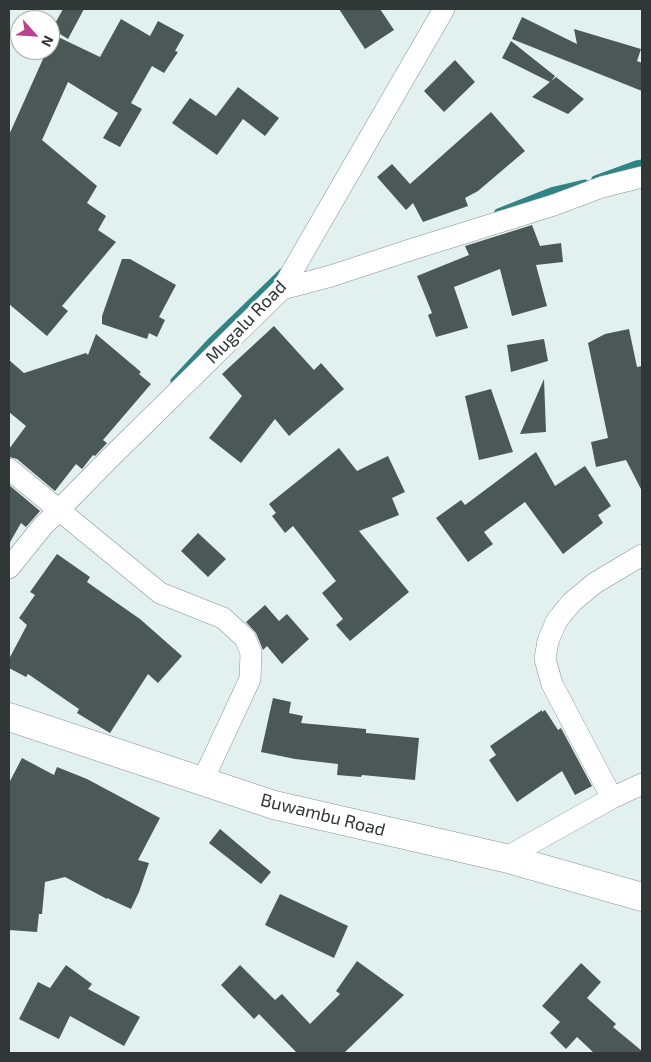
<!DOCTYPE html>
<html>
<head>
<meta charset="utf-8">
<style>
	body { margin:0 }
	#map { position:relative; width:651px; height:1062px; overflow:hidden; background:#e2f0f0; font-family:"Exo 2",sans-serif }
	canvas { display:block }
	.frame { position:absolute; inset:0; border:10px solid #313636; pointer-events:none }
	.north { position:absolute; left:10px; top:10px; width:50px; height:50px; box-sizing:border-box; background:#fff; border:1px solid #adafaf; border-radius:50%; rotate:116deg; font-size:14px; font-weight:700; line-height:20px; text-align:center; color:#313636 }
	.north::after { content:''; display:block; margin:auto; width:18px; height:22px; background:#be4190; clip-path:polygon(50% 0,100% 100%,50% 72%,0 100%) }
</style>
</head>
<body>
<div id="map">
<canvas width="651" height="1062"></canvas>
<div class="frame"></div>
<div class="north">N</div>
</div>
<script>
const ctx = document.querySelector('canvas').getContext('2d');
ctx.lineJoin = 'round';
const toPath = rows => new Path2D(rows.map(r => 'M' + r).join(''));
function stroke(path, color, width, dash) { ctx.strokeStyle = color; ctx.lineWidth = width; ctx.lineCap = dash ? 'butt' : 'round'; ctx.setLineDash(dash || []); ctx.stroke(path); }
function paint(path, color) { ctx.fillStyle = color; ctx.fill(path, 'evenodd'); }
function label(font, color, halo, rows, align = 'center') {
  ctx.font = font + ' "Exo 2",sans-serif'; ctx.lineWidth = 5; ctx.setLineDash([]); ctx.textBaseline = 'middle'; ctx.strokeStyle = halo; ctx.fillStyle = color; for (const [text, x, y, turn = 0] of rows) {
    ctx.save(); ctx.translate(x, y); ctx.rotate((+turn || 0) * Math.PI / 180); ctx.textAlign = isNaN(turn) ? turn : align; if (halo) ctx.strokeText(text, 0, 0); ctx.fillText(text, 0, 0); ctx.restore();
  }
}
const stream = toPath([
	[595,179,636,164,642,163],
	[498,212,551,191,585,183],
	[174,381,212,340,282,272]
]);
const building = toPath([
	[63,9,84,9,68,39,52,29],
	[339,9,380,9,394,30,365,49],
	[522,17,577,44,574,29,641,49,637,61,642,63,642,91,512,39],
	[121,19,150,36,158,21,184,35,175,51,178,52,164,73,152,66,131,103,142,109,120,147,103,138,118,113,68,82,42,140,97,186,87,203,106,216,98,230,116,242,62,306,68,311,47,336,9,304,9,135,47,50,50,50,50,44,54,35,100,57],
	[511,41,555,76,551,81,556,77,584,99,568,114,532,97,550,82,502,58],
	[455,60,475,82,444,112,424,91],
	[238,87,279,118,265,136,243,119,217,155,172,123,190,98,216,116],
	[491,112,525,151,478,191,465,198,468,206,423,222,413,203,406,210,377,177,392,164,410,184],
	[532,225,540,246,561,243,563,262,536,265,547,306,512,316,500,269,454,287,468,328,436,337,428,315,432,313,417,276,469,255,465,246],
	[122,259,130,259,176,285,159,317,165,320,157,337,149,333,147,339,102,324,102,316],
	[274,326,314,370,321,363,344,389,289,436,275,419,241,463,209,438,242,396,222,374],
	[629,329,637,367,642,366,642,491,626,460,596,467,591,442,608,438,588,343,605,334],
	[96,334,141,372,139,374,151,384,103,440,107,443,95,456,93,455,82,469,76,464,55,491,17,459,9,457,9,449,26,426,9,412,9,360,24,373,86,353,88,355],
	[544,339,548,361,511,372,507,345],
	[544,379,546,432,520,434],
	[491,389,513,452,479,460,465,396],
	[339,448,357,471,388,456,405,492,392,498,399,515,359,531,409,592,350,641,336,625,343,619,322,593,336,581,293,526,285,533,272,516,276,513,269,504],
	[536,452,555,486,585,466,611,506,598,515,603,523,563,554,525,502,484,532,493,544,468,562,436,518,461,500,465,505],
	[9,485,40,511,26,527,21,523,9,544],
	[198,533,226,559,208,577,181,551],
	[57,554,90,577,87,582,140,619,182,656,158,683,148,674,110,733,77,713,79,709,28,674,26,677,9,668,9,659,27,625,19,618,35,595,30,592],
	[265,605,279,621,287,614,309,639,282,664,267,646,263,650,256,633,246,622],
	[273,698,291,702,289,713,303,716,301,723,366,729,366,733,419,738,415,780,362,775,361,777,337,775,338,764,295,759,261,752],
	[542,710,542,712,545,710,558,730,561,728,592,786,575,795,562,771,517,802,489,760,496,755,490,746],
	[22,758,54,775,57,767,87,779,160,818,138,860,149,863,139,892,131,909,107,898,107,899,65,877,45,882,42,914,39,914,37,932,9,930,9,783],
	[220,829,271,872,261,884,209,843],
	[280,894,348,926,334,958,265,925],
	[357,961,404,995,344,1053,297,1053,259,1014,254,1019,221,985,240,965,275,1000,282,994,310,1024,340,994,336,991],
	[581,963,601,982,587,998,616,1024,613,1027,642,1051,642,1053,594,1053,577,1037,566,1049,550,1033,560,1022,542,1006],
	[66,965,92,984,88,989,140,1017,124,1046,70,1016,59,1039,19,1019,38,982,50,988]
]);
const minor = toPath([
	[282,289,331,276,413,249,554,205,602,187,642,177],
	[9,469,160,593,223,618,245,638,251,653,250,679,202,782],
	[9,568,42,527,111,457,282,289,444,9],
	[612,798,552,684,545,659,548,641,557,620,572,602,595,583,642,555],
	[505,858,612,798,642,784]
]);
const tertiary = toPath([
	[9,717,274,805,505,858,642,897]
]);
const streetNames = [
	["Mugalu Road",246,322,-46],
	["Buwambu Road",323,815,14]
];
stroke(stream, '#2f8485', 7);
paint(building, '#4c5858');
stroke(minor, '#879494', 22);
stroke(tertiary, '#879494', 29);
stroke(minor, '#fff', 21);
stroke(tertiary, '#fff', 28);
label('18px', '#313636', '#fff', streetNames);
</script>
</body>
</html>
